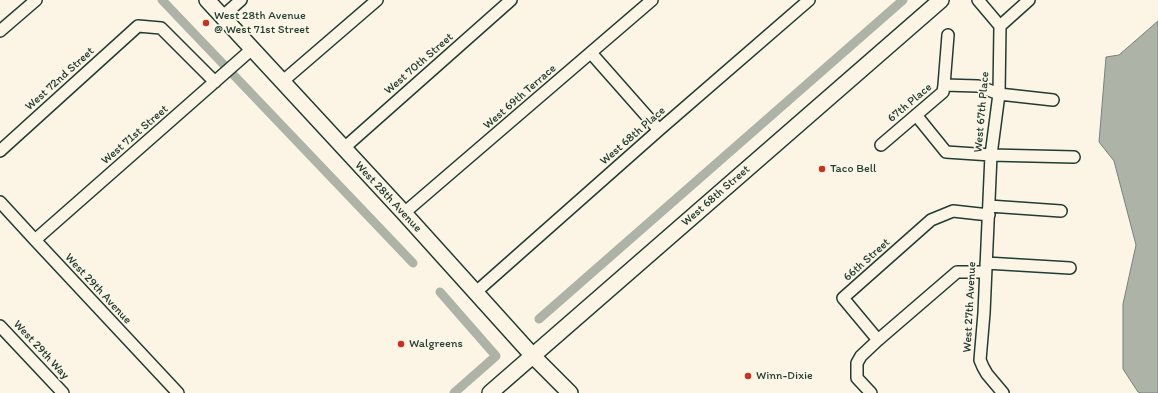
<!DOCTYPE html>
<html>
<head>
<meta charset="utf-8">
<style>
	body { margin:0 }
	canvas { display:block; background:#fcf5e5 }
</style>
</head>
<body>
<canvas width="1158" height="393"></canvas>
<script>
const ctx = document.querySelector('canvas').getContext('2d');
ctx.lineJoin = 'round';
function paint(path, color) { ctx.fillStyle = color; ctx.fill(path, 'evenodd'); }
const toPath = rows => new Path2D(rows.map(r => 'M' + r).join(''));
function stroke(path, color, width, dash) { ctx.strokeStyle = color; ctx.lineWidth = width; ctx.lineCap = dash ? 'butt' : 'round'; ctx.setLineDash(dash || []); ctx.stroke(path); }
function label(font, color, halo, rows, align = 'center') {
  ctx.font = font + ' Itim,sans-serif'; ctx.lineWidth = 3.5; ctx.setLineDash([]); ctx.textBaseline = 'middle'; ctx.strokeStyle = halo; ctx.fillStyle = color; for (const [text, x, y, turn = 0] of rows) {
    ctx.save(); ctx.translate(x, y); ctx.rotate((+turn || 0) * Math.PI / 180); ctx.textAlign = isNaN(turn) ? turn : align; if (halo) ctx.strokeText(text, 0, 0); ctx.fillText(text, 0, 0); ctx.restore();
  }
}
const water = toPath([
	[1158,21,1158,393,1141,393,1138,392,1123,369,1123,304,1136,245,1114,161,1099,142,1106,57,1119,55,1158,21]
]);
const canal = toPath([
	[162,0,413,263],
	[440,292,496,356,454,393],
	[539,319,903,0]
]);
const minor = toPath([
	[978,0,1000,26],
	[223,16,241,0],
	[0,31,36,0],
	[591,53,659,130],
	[283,81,377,0],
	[944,85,948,35],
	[916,115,946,152,991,155,1074,157],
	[881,145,943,92,944,85,978,86,999,94,1053,100],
	[344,148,511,0],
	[0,151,138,26,161,28,215,82],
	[0,202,35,240,178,393],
	[989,206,1061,211],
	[404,213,652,0],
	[35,240,252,49],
	[986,263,1070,268],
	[476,292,659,130,809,0],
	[0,326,63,393],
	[878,340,843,298,931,220,953,211,989,215],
	[871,393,857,378,857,363,861,356,878,340,957,272,985,272],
	[1003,393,987,374,983,367,980,360,984,313,991,155,999,94,1000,26,1029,0]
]);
const secondary = toPath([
	[207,0,404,213,533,356,570,393],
	[490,393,941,0]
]);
const markers = [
	[206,23,4,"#c8321e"],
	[822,169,4,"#c8321e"],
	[401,344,4,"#c8321e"],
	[748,376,4,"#c8321e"]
];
const poiNames = [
	["West 28th Avenue",214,16],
	["@ West 71st Street",214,30],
	["Taco Bell",830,169],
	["Walgreens",409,344],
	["Winn-Dixie",756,376]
];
const streetNames = [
	["West 70th Street",419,64,-41],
	["West 72nd Street",60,79,-42],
	["West 69th Terrace",520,97,-41],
	["67th Place",910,103,-40],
	["West 67th Place",982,112,-85],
	["West 71st Street",135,135,-41],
	["West 68th Place",633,136,-41],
	["West 68th Street",716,196,-41],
	["West 28th Avenue",388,197,47],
	["66th Street",867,260,-42],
	["West 29th Avenue",98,289,47],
	["West 27th Avenue",970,307,-87],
	["West 29th Way",41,350,47]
];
paint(water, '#aeb3a7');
stroke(water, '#758479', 1);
stroke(canal, '#aeb3a7', 9);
stroke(minor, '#1f3d34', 14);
stroke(secondary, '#1f3d34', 18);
stroke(minor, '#fcf5e5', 11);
stroke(secondary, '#fcf5e5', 15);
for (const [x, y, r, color] of markers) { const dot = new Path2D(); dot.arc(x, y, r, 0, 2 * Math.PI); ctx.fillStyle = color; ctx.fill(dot); stroke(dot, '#fcf5e5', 1.5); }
label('12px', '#1f3d34', '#fcf5e5', poiNames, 'left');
label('12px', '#1f3d34', '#fcf5e5', streetNames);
</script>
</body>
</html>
